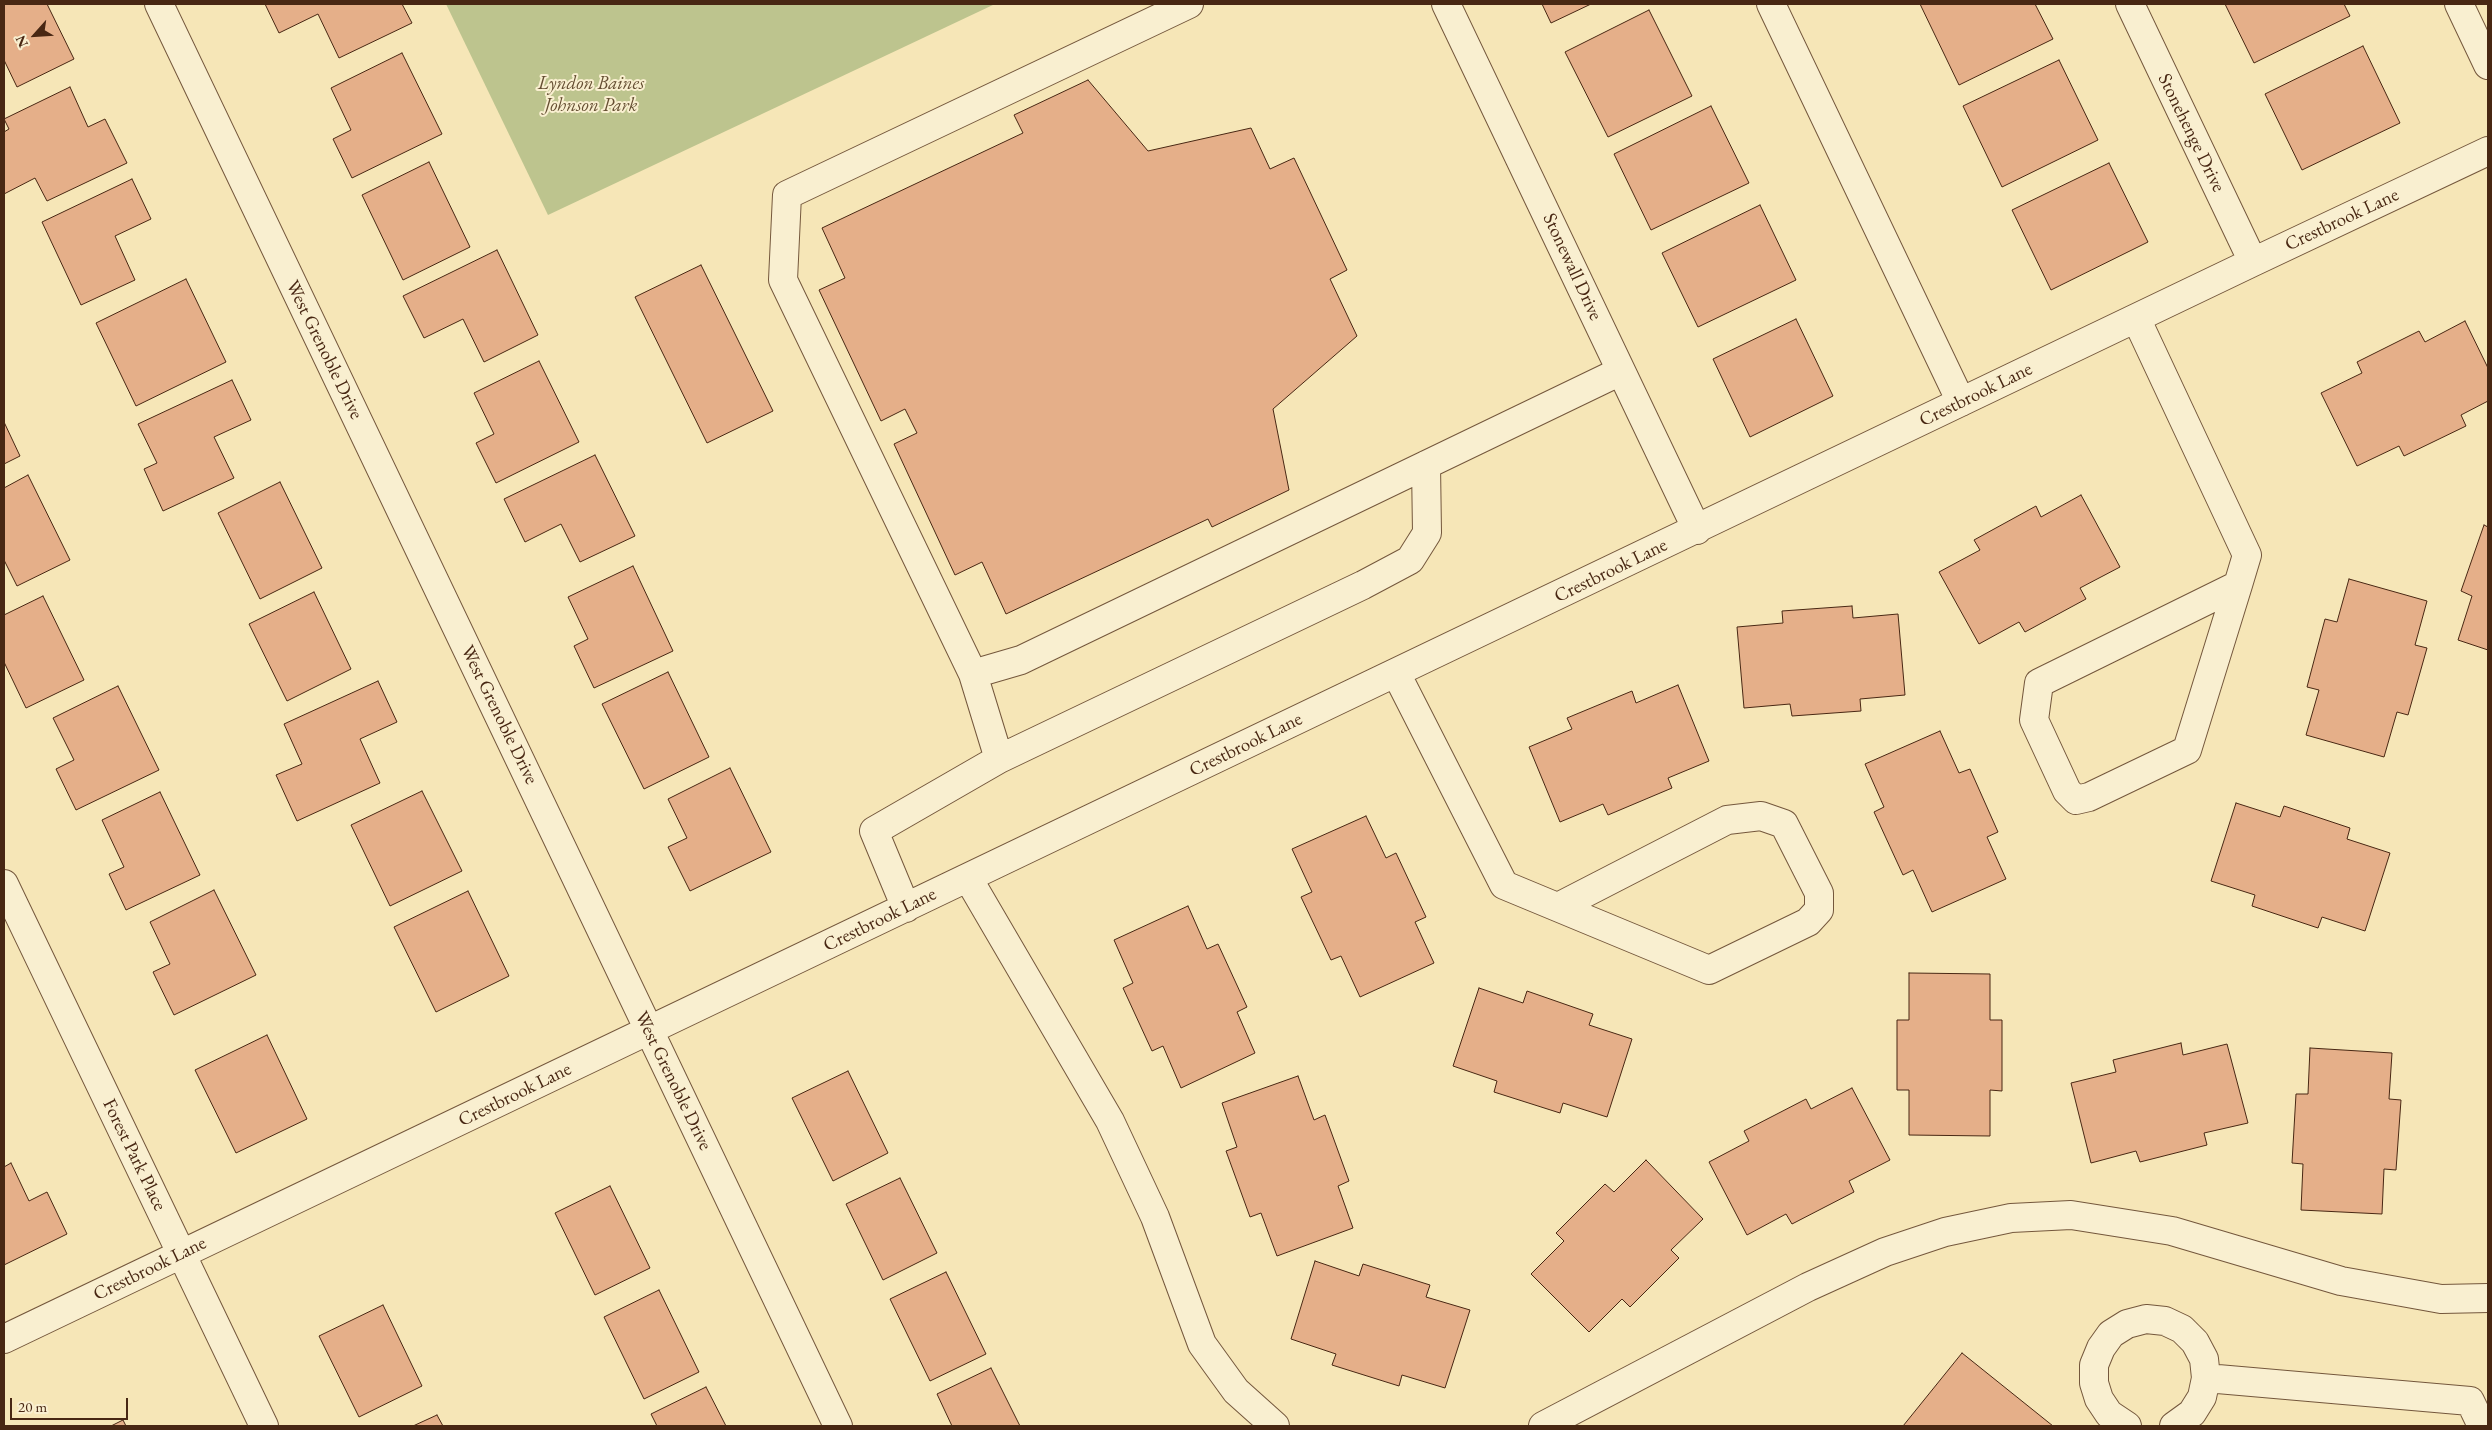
<!DOCTYPE html>
<html>
<head>
<meta charset="utf-8">
<style>
	body { margin:0 }
	#map { position:relative; width:2492px; height:1430px; overflow:hidden; background:#f6e6b7; font-family:"EB Garamond",serif }
	canvas { display:block }
	.frame { position:absolute; inset:0; border:5px solid #482713; pointer-events:none }
	.north { position:absolute; left:10px; top:10px; width:50px; height:50px; -webkit-text-stroke:4px #f9efd0; paint-order:stroke; rotate:244deg; font-size:14px; font-weight:700; line-height:20px; text-align:center; color:#482713 }
	.north::after { content:''; display:block; margin:auto; width:18px; height:22px; background:#482713; clip-path:polygon(50% 0,100% 100%,50% 72%,0 100%) }
	.scale { position:absolute; left:10px; top:1398px; width:118px; height:22px; box-sizing:border-box; border:2px solid #482713; border-top:0; padding-left:6px; font-size:15px; line-height:18px; white-space:nowrap; color:#482713; -webkit-text-stroke:4px #f9efd0; paint-order:stroke }
</style>
</head>
<body>
<div id="map">
<canvas width="2492" height="1430"></canvas>
<div class="frame"></div>
<div class="north">N</div>
<div class="scale">20 m</div>
</div>
<script>
const ctx = document.querySelector('canvas').getContext('2d');
ctx.lineJoin = 'round';
function paint(path, color) { ctx.fillStyle = color; ctx.fill(path, 'evenodd'); }
const toPath = rows => new Path2D(rows.map(r => 'M' + r).join(''));
function stroke(path, color, width, dash) { ctx.strokeStyle = color; ctx.lineWidth = width; ctx.lineCap = dash ? 'butt' : 'round'; ctx.setLineDash(dash || []); ctx.stroke(path); }
function label(font, color, halo, rows, align = 'center') {
  ctx.font = font + ' "EB Garamond",serif'; ctx.lineWidth = 4; ctx.setLineDash([]); ctx.textBaseline = 'middle'; ctx.strokeStyle = halo; ctx.fillStyle = color; for (const [text, x, y, turn = 0] of rows) {
    ctx.save(); ctx.translate(x, y); ctx.rotate((+turn || 0) * Math.PI / 180); ctx.textAlign = isNaN(turn) ? turn : align; if (halo) ctx.strokeText(text, 0, 0); ctx.fillText(text, 0, 0); ctx.restore();
  }
}
const green = toPath([
	[446,4,995,4,548,215]
]);
const building = toPath([
	[4,4,47,4,74,59,17,87,4,60,4,4],
	[265,4,402,4,412,23,339,58,318,14,279,33,265,4],
	[1542,4,1591,4,1551,23,1542,4],
	[1920,4,2035,4,2053,39,1959,85,1920,4],
	[2225,4,2344,4,2350,16,2254,63,2225,4],
	[1649,10,1692,96,1608,137,1565,52,1649,10],
	[2363,46,2400,123,2302,170,2265,94,2363,46],
	[402,53,442,134,352,178,333,139,351,130,331,88,402,53],
	[2059,60,2098,140,2002,187,1963,106,2059,60],
	[1088,80,1148,151,1251,128,1270,169,1294,158,1347,270,1330,279,1357,336,1273,409,1289,490,1212,527,1208,519,1006,614,982,562,955,575,894,444,917,433,905,409,881,421,819,290,845,278,822,228,1023,133,1014,115,1088,80],
	[70,87,88,127,105,119,127,163,47,201,35,178,4,194,4,132,9,129,4,119,70,87],
	[1711,106,1749,183,1651,230,1614,154,1711,106],
	[429,162,470,247,403,280,362,195,429,162],
	[2109,163,2148,242,2051,290,2012,210,2109,163],
	[132,179,151,219,115,236,135,280,81,305,42,222,132,179],
	[1760,205,1796,280,1698,327,1662,253,1760,205],
	[497,250,538,335,484,362,463,319,424,338,403,296,497,250],
	[701,265,773,411,707,443,635,297,701,265],
	[186,279,226,362,136,406,96,323,186,279],
	[1796,319,1833,396,1750,437,1713,359,1796,319],
	[2465,321,2488,368,2488,401,2461,415,2466,426,2404,456,2399,446,2357,466,2321,393,2362,373,2357,362,2419,331,2425,342,2465,321],
	[539,361,579,442,496,483,476,443,494,434,474,393,539,361],
	[232,380,251,420,214,437,234,478,163,511,144,469,157,463,138,424,232,380],
	[4,422,20,456,4,464,4,422],
	[595,455,635,536,580,562,561,524,525,542,504,499,595,455],
	[28,475,70,560,17,586,4,560,4,488,28,475],
	[280,482,322,568,260,599,218,513,280,482],
	[2081,495,2120,567,2080,588,2086,599,2025,632,2019,622,1979,644,1939,572,1980,550,1974,540,2036,506,2041,517,2081,495],
	[2484,525,2488,527,2488,650,2458,640,2472,596,2461,591,2484,525],
	[633,566,673,651,594,688,574,646,588,639,568,597,633,566],
	[2349,579,2427,601,2415,645,2427,648,2408,715,2397,712,2384,757,2306,735,2319,690,2307,687,2325,619,2337,622,2349,579],
	[314,592,351,669,287,701,249,624,314,592],
	[43,596,84,680,26,708,4,662,4,615,43,596],
	[1852,606,1853,618,1898,614,1905,695,1860,699,1861,711,1792,716,1790,704,1744,708,1737,627,1783,623,1782,611,1852,606],
	[668,672,709,757,644,789,602,704,668,672],
	[378,681,397,722,360,739,380,783,297,821,276,775,302,764,284,724,378,681],
	[1678,685,1709,761,1668,778,1672,788,1608,815,1603,804,1560,822,1529,747,1572,729,1567,718,1632,691,1636,703,1678,685],
	[118,686,159,770,76,810,56,769,74,760,53,718,118,686],
	[1940,731,1959,773,1970,769,1998,832,1987,837,2006,879,1932,912,1913,870,1903,875,1874,812,1884,807,1865,764,1940,731],
	[730,768,771,852,690,891,668,847,687,838,668,799,730,768],
	[422,791,462,871,390,906,351,825,422,791],
	[160,792,200,875,126,910,109,874,124,867,102,820,160,792],
	[2236,803,2280,817,2284,806,2350,828,2347,839,2390,853,2365,931,2322,917,2318,928,2252,906,2255,895,2211,881,2236,803],
	[1366,816,1386,858,1396,853,1426,917,1415,922,1434,963,1360,997,1341,956,1331,960,1301,897,1312,892,1292,849,1366,816],
	[214,890,256,975,174,1015,153,972,170,964,150,922,214,890],
	[468,891,509,976,436,1012,394,927,468,891],
	[1188,906,1207,949,1218,944,1247,1007,1237,1012,1255,1053,1181,1088,1163,1046,1152,1051,1123,988,1133,983,1114,940,1188,906],
	[1909,973,1990,974,1990,1020,2002,1020,2002,1091,1990,1090,1990,1136,1909,1135,1909,1090,1897,1090,1897,1020,1909,1020,1909,973],
	[1479,988,1523,1003,1527,991,1593,1014,1589,1025,1632,1039,1607,1117,1563,1103,1560,1113,1494,1092,1497,1081,1453,1066,1479,988],
	[267,1035,307,1119,236,1153,195,1070,267,1035],
	[2181,1043,2183,1055,2227,1044,2248,1123,2204,1133,2207,1145,2140,1162,2136,1151,2091,1163,2071,1083,2116,1072,2113,1060,2181,1043],
	[2310,1048,2392,1053,2389,1099,2401,1100,2396,1170,2384,1169,2382,1214,2301,1210,2303,1164,2292,1163,2296,1094,2308,1094,2310,1048],
	[848,1071,888,1153,833,1181,792,1098,848,1071],
	[1298,1076,1314,1120,1325,1115,1349,1181,1338,1186,1353,1228,1277,1256,1261,1213,1250,1217,1226,1151,1237,1147,1222,1103,1298,1076],
	[1852,1088,1890,1160,1849,1181,1854,1192,1792,1224,1786,1214,1747,1235,1709,1162,1749,1141,1744,1131,1806,1099,1811,1109,1852,1088],
	[1646,1160,1703,1219,1671,1250,1679,1258,1630,1307,1622,1299,1589,1332,1531,1274,1564,1241,1556,1233,1605,1184,1614,1192,1646,1160],
	[11,1163,29,1201,47,1192,67,1234,4,1265,4,1167,11,1163],
	[900,1178,937,1253,883,1280,846,1204,900,1178],
	[610,1186,650,1268,595,1295,555,1213,610,1186],
	[1315,1261,1359,1276,1363,1264,1430,1285,1426,1297,1470,1310,1445,1388,1402,1375,1399,1386,1332,1365,1336,1354,1291,1339,1315,1261],
	[946,1272,986,1354,930,1381,890,1299,946,1272],
	[659,1290,699,1372,644,1399,604,1317,659,1290],
	[383,1305,422,1386,359,1417,319,1336,383,1305],
	[1962,1353,2053,1426,1903,1426,1962,1353],
	[991,1368,1020,1426,952,1426,937,1394,991,1368],
	[706,1387,726,1426,657,1426,651,1414,706,1387],
	[437,1415,443,1426,413,1426,437,1415],
	[123,1420,126,1426,111,1426,123,1420]
]);
const minor = toPath([
	[159,4,838,1426],
	[1189,4,787,195,783,280,973,674,1021,660,1621,371],
	[1446,4,1697,530],
	[1771,4,1961,402],
	[2130,4,2253,262],
	[2459,4,2488,65],
	[2136,318,2247,555,2238,585,2187,750,2089,797,2076,800,2067,791,2034,720,2039,683,2238,585],
	[1396,673,1504,885,1709,970,1808,922,1819,910,1819,893,1784,824,1761,816,1727,820,1558,907],
	[973,674,999,759],
	[968,878,1110,1121,1155,1217,1202,1344,1236,1391,1275,1426],
	[4,884,264,1426],
	[906,908,874,831,999,759,1363,585,1410,560,1427,533,1426,465],
	[4,1339,2253,262,2488,151],
	[2206,1378,2470,1401,2482,1426],
	[1543,1426,1808,1287,1885,1252,1945,1232,2011,1218,2071,1215,2172,1231,2341,1281,2441,1299,2488,1298],
	[2127,1426,2109,1414,2099,1399,2094,1383,2094,1365,2101,1348,2111,1334,2127,1324,2146,1319,2165,1321,2182,1329,2195,1342,2204,1359,2206,1378,2202,1397,2192,1413,2174,1426]
]);
const parkNames = [
	["Lyndon Baines",591,84],
	["Johnson Park",591,106]
];
const streetNames = [
	["Stonehenge Drive",2191,133,64],
	["Crestbrook Lane",2342,220,-25],
	["Stonewall Drive",1572,267,65],
	["West Grenoble Drive",324,350,64],
	["Crestbrook Lane",1976,395,-26],
	["Crestbrook Lane",1611,571,-26],
	["West Grenoble Drive",499,715,64],
	["Crestbrook Lane",1246,745,-26],
	["Crestbrook Lane",880,920,-26],
	["West Grenoble Drive",673,1081,64],
	["Crestbrook Lane",515,1095,-26],
	["Forest Park Place",134,1155,64],
	["Crestbrook Lane",150,1269,-26]
];
paint(green, '#bdc48e');
paint(building, '#e5af89');
stroke(building, '#482713', 1);
stroke(minor, '#74573c', 30);
stroke(minor, '#f9efd0', 28);
label('italic 19px', '#654e32', '#f9efd0', parkNames);
label('19px', '#482713', '#f9efd0', streetNames);
</script>
</body>
</html>
